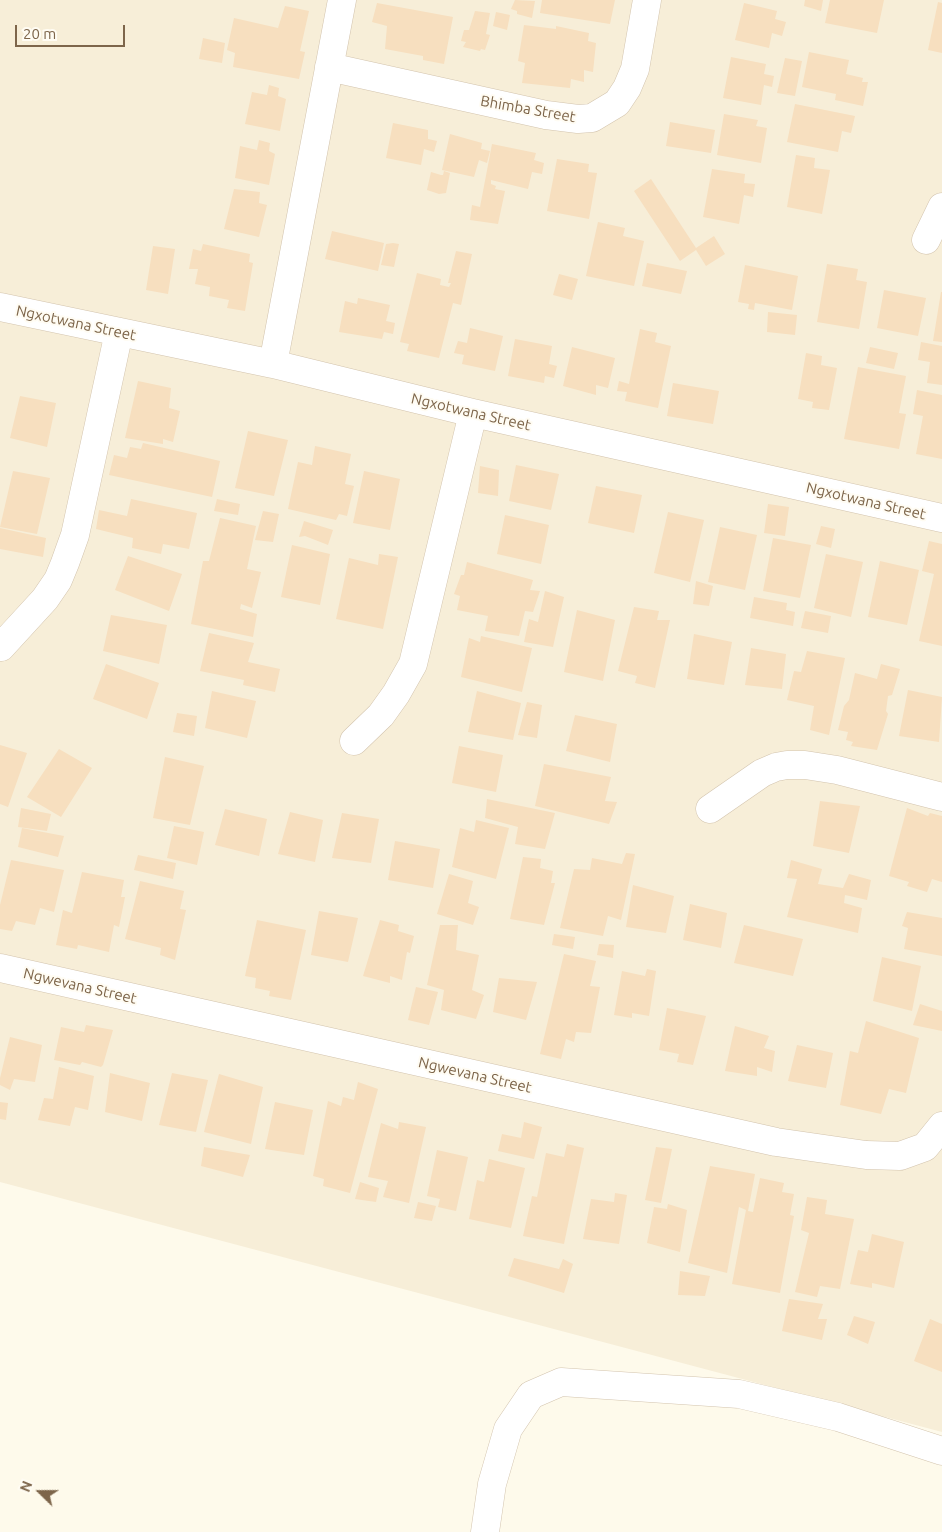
<!DOCTYPE html>
<html>
<head>
<meta charset="utf-8">
<style>
	body { margin:0 }
	#map { position:relative; width:942px; height:1532px; overflow:hidden; background:#fefaeb; font-family:Ubuntu,sans-serif }
	canvas { display:block }
	.north { position:absolute; left:15px; top:1467px; width:50px; height:50px; -webkit-text-stroke:4px #fffcf3; paint-order:stroke; rotate:292deg; font-size:14px; font-weight:700; line-height:20px; text-align:center; color:#7d654a }
	.north::after { content:''; display:block; margin:auto; width:18px; height:22px; background:#7d654a; clip-path:polygon(50% 0,100% 100%,50% 72%,0 100%) }
	.scale { position:absolute; left:15px; top:25px; width:110px; height:22px; box-sizing:border-box; border:2px solid #7d654a; border-top:0; padding-left:6px; font-size:15px; line-height:18px; white-space:nowrap; color:#7d654a; -webkit-text-stroke:4px #fffcf3; paint-order:stroke }
</style>
</head>
<body>
<div id="map">
<canvas width="942" height="1532"></canvas>
<div class="north">N</div>
<div class="scale">20 m</div>
</div>
<script>
const ctx = document.querySelector('canvas').getContext('2d');
ctx.lineJoin = 'round';
function paint(path, color) { ctx.fillStyle = color; ctx.fill(path, 'evenodd'); }
const toPath = rows => new Path2D(rows.map(r => 'M' + r).join(''));
function stroke(path, color, width, dash) { ctx.strokeStyle = color; ctx.lineWidth = width; ctx.lineCap = dash ? 'butt' : 'round'; ctx.setLineDash(dash || []); ctx.stroke(path); }
function label(font, color, halo, rows, align = 'center') {
  ctx.font = font + ' Ubuntu,sans-serif'; ctx.lineWidth = 4; ctx.setLineDash([]); ctx.textBaseline = 'middle'; ctx.strokeStyle = halo; ctx.fillStyle = color; for (const [text, x, y, turn = 0] of rows) {
    ctx.save(); ctx.translate(x, y); ctx.rotate((+turn || 0) * Math.PI / 180); ctx.textAlign = isNaN(turn) ? turn : align; if (halo) ctx.strokeText(text, 0, 0); ctx.fillText(text, 0, 0); ctx.restore();
  }
}
const residential = toPath([
	[0,0,942,0,942,1432,0,1182]
]);
const building = toPath([
	[515,0,535,1,532,18,517,14,517,11,511,9],
	[542,0,615,0,610,24,540,13],
	[805,0,823,0,821,11,804,6],
	[830,0,884,0,877,33,825,23],
	[938,2,942,3,942,53,928,50],
	[377,3,453,17,444,64,423,60,423,56,385,49,387,26,372,22],
	[744,3,777,11,775,19,786,22,782,36,772,33,769,48,735,40],
	[285,6,309,11,300,51,305,52,299,79,233,67,235,53,227,50,234,18,278,28],
	[475,11,490,13,486,34,490,35,485,50,481,49,480,51,463,47,466,42,461,41,464,30,469,30],
	[496,12,510,15,507,30,493,26],
	[524,25,556,29,556,26,589,33,588,41,596,43,593,72,584,70,584,82,571,79,570,88,522,83,525,63,518,61],
	[203,38,225,43,222,63,199,59],
	[809,52,849,60,846,74,863,78,862,82,868,82,863,106,835,100,836,94,802,87],
	[731,57,766,64,764,74,774,76,772,87,764,85,761,105,723,98],
	[785,58,802,61,795,96,777,93],
	[269,85,279,88,278,96,286,99,280,131,245,124,252,92,267,95],
	[795,104,855,116,851,133,842,131,838,152,787,142],
	[724,114,758,120,756,126,767,128,761,163,717,155],
	[670,122,715,130,711,153,666,146],
	[393,123,428,130,428,139,437,141,434,152,424,149,421,165,386,158],
	[450,134,482,143,481,149,490,151,487,163,479,160,474,177,442,170],
	[259,140,270,143,269,151,275,154,269,185,235,178,240,146,257,150],
	[492,144,536,153,534,160,544,163,542,174,532,172,528,189,491,180,491,184,496,186,495,189,505,191,498,224,470,220,472,205,480,207],
	[796,155,815,158,814,168,830,170,822,214,787,207],
	[557,159,589,164,588,172,597,173,589,219,547,211],
	[712,169,745,174,744,183,755,184,753,197,744,195,739,224,703,217],
	[444,171,450,173,446,193,439,194,427,190,431,172,441,175,443,175],
	[651,179,696,248,714,236,725,254,706,266,696,250,680,261,634,191],
	[234,189,260,192,259,203,267,205,259,237,224,229],
	[598,222,625,228,623,236,644,241,634,286,586,276],
	[332,231,384,243,378,271,325,259],
	[393,243,399,244,394,267,381,265,386,244],
	[203,244,250,254,249,262,253,263,245,311,227,308,229,300,209,296,210,287,195,284,198,269,189,269,193,249,201,251],
	[153,246,175,249,168,294,146,290],
	[456,251,472,254,461,305,453,303,439,358,407,351,409,344,400,342,417,273,441,279,440,285,449,287,451,283,448,283],
	[647,263,687,271,681,294,642,286],
	[827,264,858,269,856,280,867,282,859,329,817,322],
	[745,265,798,276,792,310,755,303,754,310,748,309,749,304,738,302],
	[559,274,578,279,572,300,553,295],
	[884,290,926,298,918,336,877,328],
	[941,292,942,292,942,342,933,341],
	[358,298,390,305,386,321,395,323,393,334,384,332,382,339,339,332,345,301,357,304],
	[768,312,797,315,795,335,767,332],
	[470,328,503,336,495,371,462,364,464,355,454,353,458,341,467,343],
	[640,329,657,333,655,342,671,346,658,408,625,401,627,392,617,391,619,381,629,384],
	[515,339,552,346,549,364,557,366,554,378,545,376,544,383,508,376],
	[921,342,942,346,942,385,927,383,930,362,918,360],
	[572,347,615,358,608,388,596,385,596,395,563,386],
	[870,347,898,353,894,369,866,363],
	[806,353,822,356,821,365,837,368,829,410,812,408,813,402,798,399],
	[858,367,906,376,899,413,906,414,899,449,844,439],
	[138,381,171,388,169,408,180,411,173,442,163,439,163,444,125,438],
	[673,383,719,391,713,424,667,416],
	[917,390,942,395,942,459,916,454,923,416,913,414],
	[20,396,56,403,47,447,10,438],
	[248,431,288,440,274,496,235,488],
	[143,443,220,461,212,497,109,475,114,455,127,458,130,447,141,449],
	[315,446,351,454,345,484,354,486,347,516,339,514,336,520,288,509,298,462,312,465],
	[516,465,559,474,551,510,509,501],
	[480,466,499,470,498,496,478,493],
	[13,471,50,478,37,534,0,527],
	[364,471,400,479,390,530,353,523],
	[596,486,642,495,634,533,588,523],
	[131,499,197,513,189,549,163,544,161,554,132,548,133,538,96,529,99,510,127,516],
	[217,499,240,504,238,515,214,511],
	[768,504,789,507,785,536,764,533],
	[263,511,279,514,273,542,255,540],
	[668,512,704,520,690,582,654,573],
	[505,515,549,525,541,564,497,554],
	[220,518,256,526,247,569,261,572,252,608,241,604,240,609,257,614,253,637,191,624,203,561,209,561],
	[304,521,333,530,328,545,305,536,299,537],
	[821,526,835,529,831,548,816,544],
	[720,527,757,535,745,590,708,582],
	[0,528,46,538,43,557,0,549],
	[773,538,811,545,800,598,763,591],
	[929,541,942,544,942,646,919,641,934,574,922,571],
	[292,545,330,554,320,605,281,597],
	[379,554,398,557,383,629,336,619,349,558,378,565],
	[826,554,863,562,851,617,814,608],
	[128,556,182,574,169,611,115,590],
	[880,561,919,570,907,625,868,617],
	[467,562,533,580,530,590,540,591,533,612,525,611,519,636,485,631,488,616,457,610,460,596,454,594,461,575,464,575],
	[696,581,713,586,709,606,693,604],
	[545,591,564,597,553,647,524,642,529,619,538,622],
	[754,597,787,603,786,610,795,612,793,626,750,618],
	[634,607,659,611,657,620,670,620,655,688,635,683,637,676,618,671],
	[577,610,615,620,603,681,564,672],
	[805,611,831,616,828,633,801,628],
	[111,615,167,625,159,664,103,651],
	[209,633,254,643,248,662,280,669,275,692,243,685,244,680,200,671],
	[694,634,732,642,724,685,687,679],
	[481,636,532,648,522,692,461,677,469,638,480,642],
	[751,648,786,654,782,689,745,685],
	[807,651,845,658,829,735,810,730,814,706,787,700,794,671,801,672],
	[106,664,159,683,147,719,93,699],
	[881,664,900,669,892,695,888,696,886,711,888,714,877,750,851,746,853,742,846,740,848,732,838,730,844,706,849,700,855,673,877,679],
	[908,690,942,697,939,742,899,736],
	[212,691,256,701,247,738,205,728],
	[477,691,521,703,513,740,468,732],
	[527,702,542,705,537,738,518,735],
	[177,713,197,716,194,736,173,732],
	[575,715,617,724,610,762,566,751],
	[0,745,27,753,8,807,0,804],
	[459,746,503,755,496,792,452,783],
	[59,749,92,768,61,817,27,797],
	[165,757,204,766,190,825,153,818],
	[544,764,611,777,605,801,617,802,609,824,535,806],
	[487,799,555,813,545,849,515,844,518,827,485,818],
	[820,801,860,806,849,853,813,846],
	[21,808,51,814,47,831,18,827],
	[907,808,928,816,930,813,942,816,942,882,932,879,927,892,907,886,909,882,889,876],
	[225,809,267,819,259,856,215,845],
	[290,812,323,820,315,862,278,854],
	[342,813,379,819,371,863,332,858],
	[476,820,509,828,496,879,452,867,460,828,474,832],
	[174,826,204,832,197,865,167,858],
	[22,828,64,836,58,857,18,847],
	[395,841,440,849,433,888,388,880],
	[626,853,635,854,621,920,608,916,603,936,560,928,574,869,590,870,592,858,622,864],
	[138,855,176,863,173,879,134,870],
	[523,857,541,859,540,868,553,871,551,883,555,883,544,925,510,919],
	[11,860,64,870,54,912,40,908,35,925,16,921,12,931,0,929,0,905],
	[791,860,822,869,818,884,843,888,849,874,871,880,867,900,845,895,844,903,862,908,858,933,787,917,797,879,787,878],
	[82,872,124,880,121,897,125,897,119,927,114,925,109,952,78,945,77,949,56,945,63,910,72,913],
	[449,874,473,881,468,903,479,907,473,925,437,914],
	[140,881,184,891,180,909,186,910,175,960,160,955,161,948,125,939],
	[633,885,674,896,666,933,626,927],
	[690,904,727,913,721,948,683,940],
	[319,911,358,918,348,962,311,955],
	[907,912,942,918,942,956,904,949,908,928,902,926],
	[257,920,306,930,291,1000,269,996,270,991,255,988,256,978,245,976],
	[380,920,399,925,398,931,414,936,410,953,407,952,402,980,390,976,390,983,363,976],
	[440,925,458,925,456,950,479,955,472,990,484,995,476,1019,441,1010,444,990,427,985],
	[744,925,803,939,793,976,734,963],
	[554,934,575,937,573,949,552,945],
	[599,944,614,945,613,958,597,955],
	[564,954,596,961,590,986,600,987,591,1033,576,1032,574,1042,566,1039,561,1059,540,1054],
	[882,957,921,966,912,1011,873,1001],
	[647,969,656,971,649,1016,632,1013,632,1018,614,1015,622,971,645,976],
	[499,978,537,982,526,1020,493,1012],
	[416,987,438,992,429,1025,408,1020],
	[920,1004,942,1011,942,1031,913,1025],
	[667,1008,706,1016,693,1065,677,1062,679,1054,659,1050],
	[866,1021,919,1038,906,1093,889,1089,881,1114,840,1105,850,1051,858,1053],
	[86,1025,113,1030,103,1065,101,1067,82,1062,80,1065,54,1060,61,1027,84,1032],
	[735,1026,769,1036,764,1048,775,1051,772,1072,757,1067,757,1076,725,1071],
	[10,1037,42,1045,35,1082,14,1079,10,1090,0,1085,0,1078],
	[797,1045,833,1053,826,1088,788,1081],
	[59,1067,94,1076,88,1110,75,1107,70,1126,38,1120,44,1098,53,1099],
	[110,1073,150,1083,142,1121,105,1112],
	[172,1073,208,1080,196,1132,159,1125],
	[219,1074,263,1087,251,1144,204,1132],
	[358,1082,378,1089,350,1193,323,1186,324,1179,313,1176,328,1101,341,1106,343,1097,354,1100],
	[0,1102,8,1103,6,1120,0,1119],
	[275,1102,313,1110,304,1155,265,1149],
	[399,1122,426,1127,409,1203,383,1197,388,1181,368,1177,381,1123,398,1129],
	[524,1122,542,1127,534,1159,498,1151,502,1134,521,1138],
	[567,1144,584,1148,564,1244,523,1236,532,1196,537,1197,546,1153,564,1157],
	[204,1147,250,1155,243,1177,201,1166],
	[656,1147,672,1149,661,1203,645,1200],
	[437,1150,468,1157,456,1211,438,1207,440,1199,427,1196],
	[489,1159,525,1168,511,1228,469,1219,477,1180,484,1182],
	[710,1166,755,1174,748,1211,753,1212,760,1178,784,1183,782,1192,794,1194,790,1215,794,1216,780,1293,732,1284,746,1210,739,1207,727,1273,688,1263],
	[360,1182,379,1188,376,1202,355,1199],
	[615,1193,627,1195,619,1244,583,1239,591,1199,614,1202],
	[807,1197,827,1200,825,1214,854,1219,840,1289,820,1286,817,1297,795,1292,809,1233,801,1230],
	[418,1202,436,1206,432,1221,414,1218],
	[668,1204,687,1210,680,1252,647,1243,654,1207,667,1209],
	[872,1234,904,1242,894,1288,872,1283,872,1288,850,1284,858,1250,868,1252],
	[514,1258,559,1269,563,1259,573,1264,564,1293,508,1276],
	[680,1271,710,1276,705,1296,678,1295],
	[789,1299,823,1304,818,1319,827,1319,822,1340,782,1331],
	[854,1316,875,1322,868,1344,847,1335],
	[930,1319,942,1324,942,1372,914,1361]
]);
const minor = toPath([
	[329,67,546,115,578,119,592,118,617,103,627,88,635,69,647,0],
	[926,240,942,207],
	[0,307,273,364,473,413,942,518],
	[273,364,342,0],
	[1,647,45,599,58,580,65,563,75,535,119,332],
	[354,741,381,715,396,694,413,664,473,413],
	[710,809,762,773,776,767,787,765,805,765,837,770,942,797],
	[0,968,776,1142,866,1155,900,1156,925,1147,942,1126],
	[485,1532,492,1484,508,1429,531,1395,561,1382,739,1394,838,1417,942,1451]
]);
const streetNames = [
	["Bhimba Street",528,109,10],
	["Ngxotwana Street",76,323,12],
	["Ngxotwana Street",471,412,13],
	["Ngxotwana Street",866,501,13],
	["Ngwevana Street",80,986,13],
	["Ngwevana Street",475,1075,13]
];
paint(residential, '#f7eed8');
paint(building, '#f7dfbf');
stroke(minor, '#d3c4ae', 29);
stroke(minor, '#fff', 28);
label('15px', '#7d654a', '#fffcf3', streetNames);
</script>
</body>
</html>
